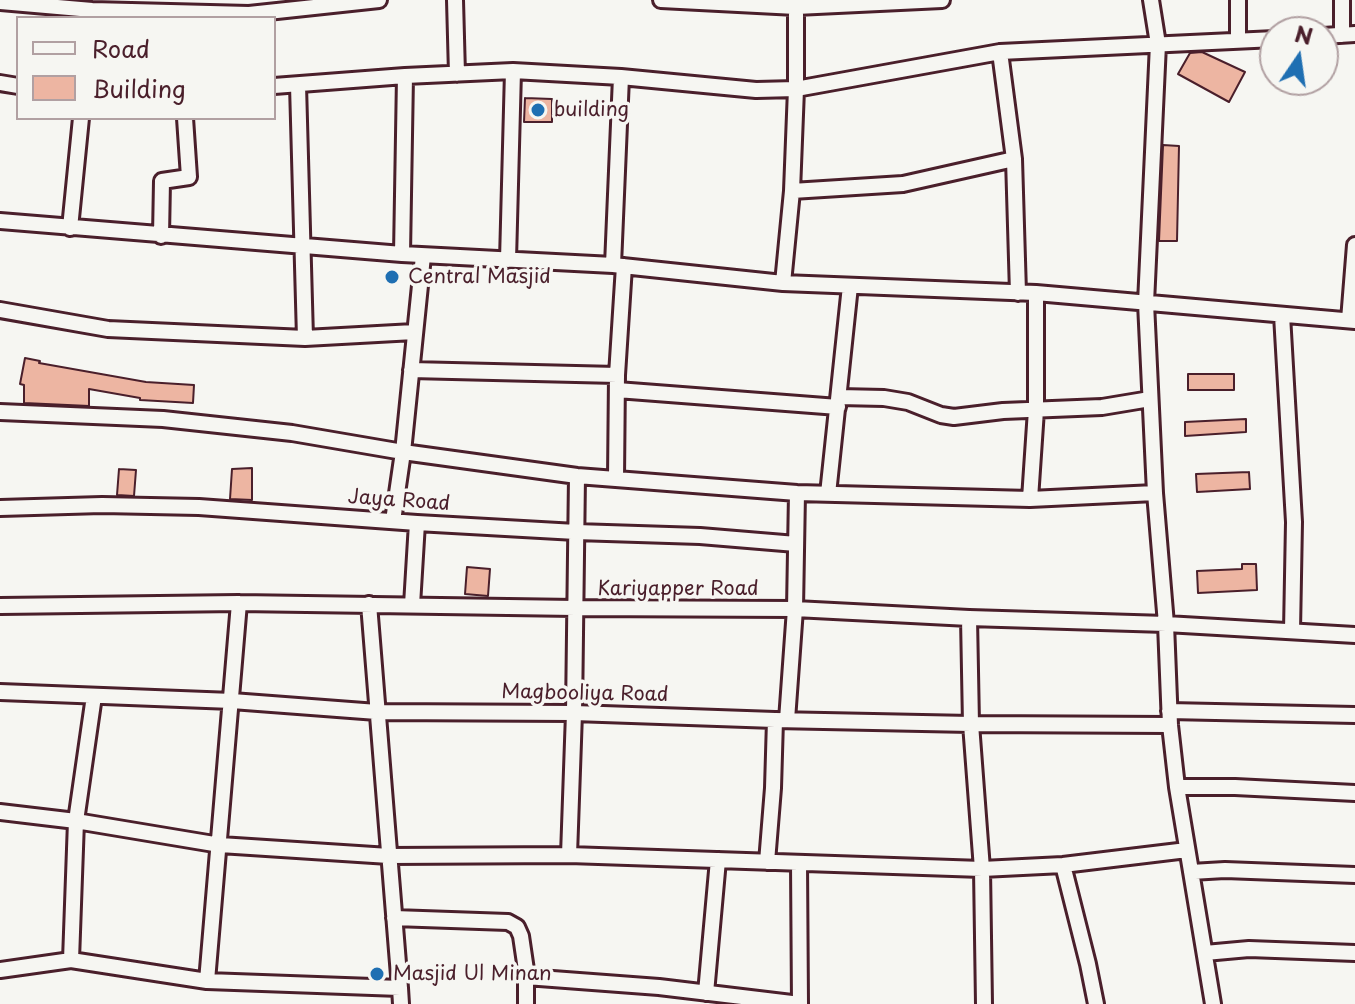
<!DOCTYPE html>
<html>
<head>
<meta charset="utf-8">
<style>
	body { margin:0 }
	#map { position:relative; width:1355px; height:1004px; overflow:hidden; background:#f6f6f2; font-family:"Playpen Sans",sans-serif }
	canvas { display:block }
	.legend { position:absolute; left:16px; top:16px; width:260px; height:104px; box-sizing:border-box; background:#f6f6f2; border:2px solid #b1a0a2; margin:0; padding:10px 14px; list-style:none; font-size:24px; color:#4a1f2b }
	.legend li { display:flex; align-items:center; gap:16px; height:40px }
	.legend b { width:40px; border:2px solid #b1a0a2 }
	.north { position:absolute; left:1259px; top:16px; width:80px; height:80px; box-sizing:border-box; background:#f6f6f2; border:2px solid #b1a0a2; border-radius:50%; rotate:13deg; font-size:22px; font-weight:700; line-height:32px; text-align:center; color:#4a1f2b }
	.north::after { content:''; display:block; margin:auto; width:28px; height:36px; background:#1f6fb2; clip-path:polygon(50% 0,100% 100%,50% 72%,0 100%) }
</style>
</head>
<body>
<div id="map">
<canvas width="1355" height="1004"></canvas>
<ul class="legend">
<li><b style="height:10px;background:#f6f6f2"></b>Road</li>
<li><b style="height:22px;background:#edb5a2"></b>Building</li>
</ul>
<div class="north">N</div>
</div>
<script>
const ctx = document.querySelector('canvas').getContext('2d');
ctx.lineJoin = 'round';
function paint(path, color) { ctx.fillStyle = color; ctx.fill(path, 'evenodd'); }
const toPath = rows => new Path2D(rows.map(r => 'M' + r).join(''));
function stroke(path, color, width, dash) { ctx.strokeStyle = color; ctx.lineWidth = width; ctx.lineCap = dash ? 'butt' : 'round'; ctx.setLineDash(dash || []); ctx.stroke(path); }
function label(font, color, halo, rows, align = 'center') {
  ctx.font = font + ' "Playpen Sans",sans-serif'; ctx.lineWidth = 7; ctx.setLineDash([]); ctx.textBaseline = 'middle'; ctx.strokeStyle = halo; ctx.fillStyle = color; for (const [text, x, y, turn = 0] of rows) {
    ctx.save(); ctx.translate(x, y); ctx.rotate((+turn || 0) * Math.PI / 180); ctx.textAlign = isNaN(turn) ? turn : align; if (halo) ctx.strokeText(text, 0, 0); ctx.fillText(text, 0, 0); ctx.restore();
  }
}
const building = toPath([
	[1202,52,1245,72,1229,102,1178,74,1190,53,1202,52],
	[525,98,552,99,552,122,524,122,525,98],
	[1163,145,1179,146,1177,241,1159,241,1163,145],
	[25,358,40,361,39,363,146,382,194,385,193,403,140,400,140,398,89,389,89,406,24,403,24,385,20,384,25,358],
	[1188,374,1234,374,1234,390,1188,390,1188,374],
	[1246,419,1246,432,1185,436,1185,422,1246,419],
	[252,468,252,500,230,499,232,469,252,468],
	[119,469,136,470,134,496,117,495,119,469],
	[1249,472,1250,489,1197,492,1196,474,1249,472],
	[1242,564,1256,564,1257,590,1198,593,1197,571,1242,569,1242,564],
	[467,567,490,569,488,596,465,594,467,567]
]);
const minor = toPath([
	[455,0,457,74],
	[661,0,796,7,942,0],
	[1151,0,1158,44,1146,303,1155,493,1166,624,1170,725,1177,787,1213,1004],
	[1238,0,1238,40],
	[1342,0,1342,35],
	[0,2,92,10,249,14,379,0],
	[1323,36,1355,34],
	[1000,52,1014,159,1018,293],
	[0,83,18,86],
	[298,85,305,338],
	[274,86,405,76,513,71,621,77,756,90,796,89,1000,52,1275,39],
	[792,191,903,184,1014,159],
	[0,221,402,254,613,265,783,283,1036,293,1355,321],
	[70,228,81,118],
	[161,236,162,181,189,177,185,118],
	[402,254,405,76],
	[508,260,513,71],
	[613,265,621,77],
	[783,283,792,191,796,89,796,0],
	[0,310,108,329,305,338,414,332],
	[1282,315,1294,522,1292,631],
	[1349,320,1355,245],
	[411,370,617,375,616,479],
	[617,375,624,266],
	[617,390,838,407],
	[839,397,884,398,908,402,941,415,954,417,1003,411,1102,407,1150,399],
	[0,412,163,419,292,433,403,452,577,476,797,493,1030,499,1155,493],
	[828,494,850,286],
	[1030,499,1036,410,1036,293],
	[0,508,102,505,199,507,417,523,576,532,700,536,796,544],
	[393,521,403,452,423,256],
	[369,604,400,988],
	[412,605,417,523],
	[0,606,239,603,575,608,795,609,969,618,1166,624,1355,635],
	[969,618,971,724,982,869,984,1004],
	[0,692,232,701,377,712,574,713,775,720,971,724,1170,725],
	[1169,711,1355,715],
	[787,720,795,609,797,493],
	[1177,787,1235,787,1355,793],
	[0,812,76,821,220,845,389,856,569,855,982,869,1063,865,1187,850],
	[569,855,574,713,577,476],
	[767,862,773,788,775,720],
	[799,863,800,1004],
	[1063,865,1088,964,1096,1004],
	[1191,872,1225,870,1355,875],
	[394,918,508,922,517,927,521,936,526,970,526,1004],
	[1205,953,1249,949,1355,953],
	[71,960,76,821,94,696],
	[0,970,71,960,207,981,400,988,401,1004],
	[526,977,659,987,800,1004],
	[207,981,239,603],
	[706,993,718,860]
]);
const markers = [
	[538,110,8,"#1f6fb2"],
	[392,277,8,"#1f6fb2"],
	[377,974,8,"#1f6fb2"]
];
const poiNames = [
	["building",554,110],
	["Central Masjid",408,277],
	["Masjid Ul Minan",393,974]
];
const streetNames = [
	["Jaya Road",399,501,4],
	["Kariyapper Road",678,589],
	["Magbooliya Road",585,694,1]
];
paint(building, '#edb5a2');
stroke(building, '#4a1f2b', 2);
stroke(minor, '#4a1f2b', 20);
stroke(minor, '#f6f6f2', 14);
for (const [x, y, r, color] of markers) { const dot = new Path2D(); dot.arc(x, y, r, 0, 2 * Math.PI); ctx.fillStyle = color; ctx.fill(dot); stroke(dot, '#f6f6f2', 3); }
label('20px', '#4a1f2b', '#f6f6f2', poiNames, 'left');
label('20px', '#4a1f2b', '#f6f6f2', streetNames);
</script>
</body>
</html>
